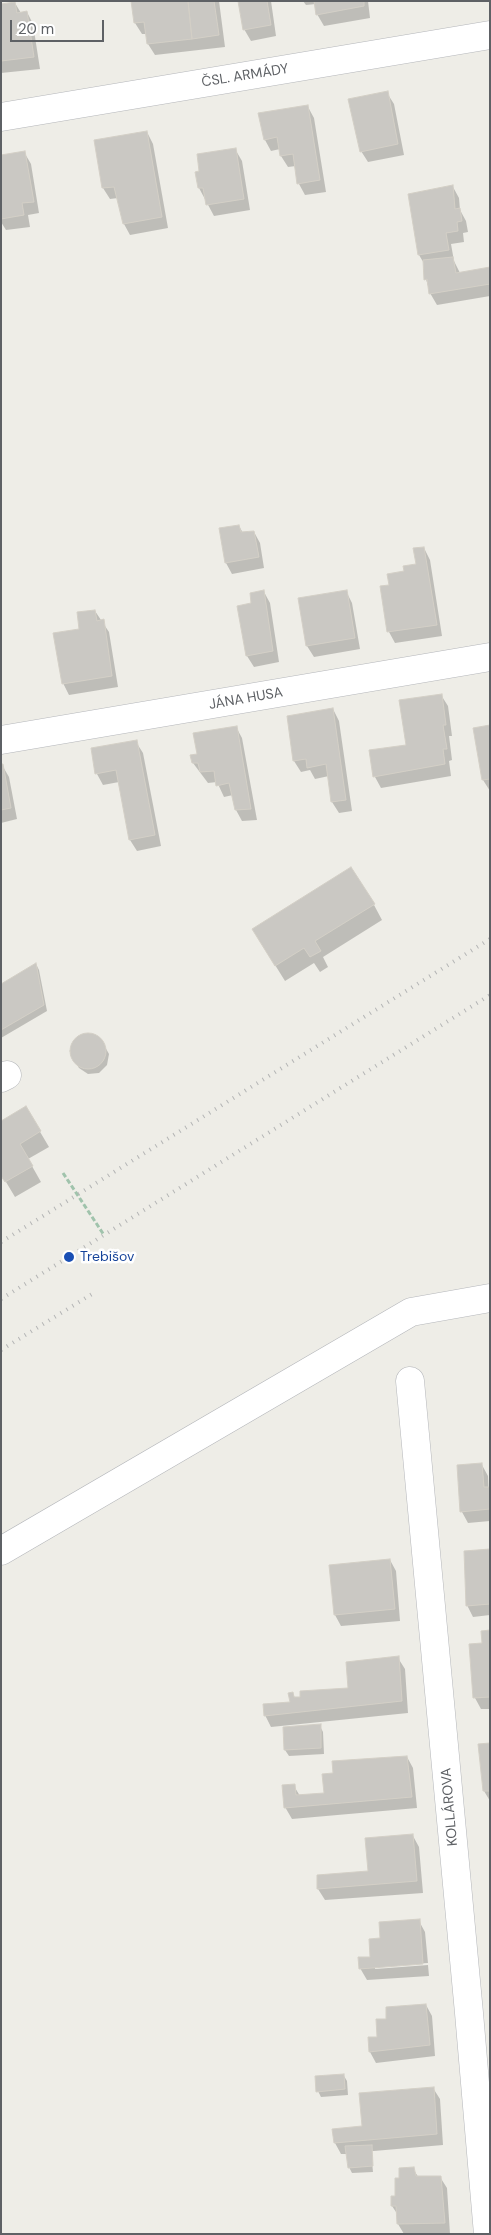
<!DOCTYPE html>
<html>
<head>
<meta charset="utf-8">
<style>
	body { margin:0 }
	#map { position:relative; width:491px; height:2235px; overflow:hidden; background:#eeede7; font-family:"DM Sans",sans-serif }
	canvas { display:block }
	.frame { position:absolute; inset:0; border:2px solid #5e6165; pointer-events:none }
	.scale { position:absolute; left:10px; top:20px; width:94px; height:22px; box-sizing:border-box; border:2px solid #5e6165; border-top:0; padding-left:6px; font-size:15px; line-height:18px; white-space:nowrap; color:#5e6165; -webkit-text-stroke:4px #fff; paint-order:stroke }
</style>
</head>
<body>
<div id="map">
<canvas width="491" height="2235"></canvas>
<div class="frame"></div>
<div class="scale">20 m</div>
</div>
<script>
const ctx = document.querySelector('canvas').getContext('2d');
ctx.lineJoin = 'round';
function paint(path, color) { ctx.fillStyle = color; ctx.fill(path, 'evenodd'); }
const toPath = rows => new Path2D(rows.map(r => 'M' + r).join(''));
function stroke(path, color, width, dash) { ctx.strokeStyle = color; ctx.lineWidth = width; ctx.lineCap = dash ? 'butt' : 'round'; ctx.setLineDash(dash || []); ctx.stroke(path); }
function label(font, color, halo, rows, align = 'center') {
  ctx.font = font + ' "DM Sans",sans-serif'; ctx.lineWidth = 5; ctx.setLineDash([]); ctx.textBaseline = 'middle'; ctx.strokeStyle = halo; ctx.fillStyle = color; for (const [text, x, y, turn = 0] of rows) {
    ctx.save(); ctx.translate(x, y); ctx.rotate((+turn || 0) * Math.PI / 180); ctx.textAlign = isNaN(turn) ? turn : align; if (halo) ctx.strokeText(text, 0, 0); ctx.fillText(text, 0, 0); ctx.restore();
  }
}
const shadow = toPath([
	[133,1,219,1,225,47,155,55,148,44,147,34,142,34,135,23],
	[240,1,271,1,276,36,251,41,244,29],
	[303,1,368,1,370,18,324,26,317,14,316,4,306,5],
	[15,3,21,13,27,12,33,24,40,69,1,73,1,16],
	[387,93,394,104,404,155,368,162,361,151],
	[308,107,314,118,326,192,305,195,299,184,296,166,288,167,281,156,280,149,271,151,265,140],
	[147,132,153,144,168,228,130,235,124,224,118,198,110,199,103,188,96,141],
	[235,149,242,161,250,210,214,216,199,188],
	[24,152,31,164,39,213,28,215,30,227,6,230,1,222,1,156],
	[453,187,459,198,460,210,466,221,468,232,463,233,464,242,451,244,454,261,460,273,490,269,490,296,437,305,430,293,426,279,425,265,419,255],
	[239,526,243,533,254,532,260,543,264,568,232,574,226,563],
	[424,548,430,560,442,636,395,643,389,632,391,586,405,572,417,565],
	[346,591,352,603,360,649,314,657,307,646],
	[264,592,270,603,279,662,254,667,247,656,253,604],
	[95,611,109,632,118,687,69,695,63,683,80,630],
	[441,695,448,706,452,736,449,736,452,760,449,761,451,776,381,788,375,777,371,751,407,746],
	[333,709,339,721,352,811,339,813,332,802,329,776,315,779,310,770,301,772,294,761,288,718],
	[490,726,490,791,483,780,475,729],
	[236,727,242,738,257,820,242,821,236,810,233,795,224,797,217,782,208,783,193,763,198,755],
	[136,742,143,753,161,846,137,851,130,840,119,782,103,785,97,774,92,749],
	[2,765,9,777,17,819,1,823],
	[374,905,382,920,323,957,328,967,320,972,314,963,285,981,262,944],
	[36,964,39,970,47,1011,1,1038,1,985],
	[90,1034,100,1038,109,1054,107,1065,99,1073,88,1074,79,1068,75,1062,72,1056,72,1045,79,1036],
	[26,1108,49,1147,28,1159,41,1182,15,1197,3,1177,1,1178,1,1122],
	[482,1465,488,1476,490,1521,468,1523,462,1512],
	[490,1550,490,1615,473,1617,467,1605],
	[390,1560,396,1571,400,1621,341,1626,335,1615],
	[490,1631,490,1709,481,1709,475,1698,483,1644],
	[398,1658,405,1669,408,1713,271,1727,265,1715,292,1703,293,1694,295,1698,349,1689],
	[320,1726,323,1732,324,1754,289,1756,285,1750,284,1728],
	[490,1745,490,1801,484,1791],
	[407,1757,413,1768,417,1808,292,1819,285,1807,294,1786,300,1796,325,1794],
	[413,1836,419,1847,423,1893,325,1900,318,1889,318,1876,369,1872],
	[419,1921,425,1932,428,1963,375,1966,375,1969,428,1965,429,1976,367,1980,360,1968,371,1958,382,1939],
	[426,2005,432,2016,435,2056,376,2063,370,2052,388,2020],
	[344,2076,347,2081,348,2095,321,2097,318,2091],
	[433,2088,440,2099,443,2145,374,2151,376,2172,374,2151,371,2151,373,2172,352,2173,349,2167,347,2154,341,2154,335,2143],
	[413,2169,419,2178,440,2177,447,2188,450,2234,404,2234,398,2224,398,2215,392,2206,401,2179]
]);
const building = toPath([
	[131,1,188,1,192,39,147,44,144,22,134,23,131,1],
	[188,1,214,1,219,35,192,39,188,1],
	[238,1,267,1,271,25,243,30,238,1],
	[314,1,364,1,364,6,316,15,314,1],
	[15,2,17,13,27,11,34,57,1,61,1,4,15,2],
	[388,91,398,144,360,152,348,99,388,91],
	[308,105,320,180,297,184,293,154,280,156,277,137,264,140,258,113,308,105],
	[147,131,162,217,123,224,114,187,102,188,94,140,147,131],
	[236,148,244,199,206,205,203,188,198,188,195,172,199,171,197,154,236,148],
	[25,151,34,202,22,203,24,215,1,219,1,155,25,151],
	[453,185,455,209,460,208,462,221,457,222,458,231,446,233,449,250,418,255,408,194,453,185],
	[453,257,456,273,490,267,490,284,429,294,427,279,424,280,423,260,453,257],
	[239,525,241,532,254,531,259,557,225,563,219,528,239,525],
	[424,547,437,625,387,632,380,586,389,585,387,574,404,571,403,566,416,564,413,548,424,547],
	[264,590,273,651,246,656,237,606,251,603,250,593,264,590],
	[347,590,355,638,306,646,298,598,347,590],
	[95,610,97,621,104,619,112,676,62,684,53,633,79,629,77,612,95,610],
	[442,694,446,725,443,725,447,749,443,749,445,764,373,777,369,750,406,745,399,700,442,694],
	[333,708,346,800,331,802,326,764,307,768,306,759,293,761,287,716,333,708],
	[490,725,490,779,482,780,473,728,490,725],
	[237,726,251,809,235,810,229,783,216,786,214,771,200,772,198,763,192,763,190,755,197,754,193,733,237,726],
	[137,740,155,835,129,840,116,770,95,774,91,748,137,740],
	[1,764,3,764,11,808,1,810,1,764],
	[351,867,375,904,315,941,321,951,310,957,304,948,275,966,252,929,351,867],
	[36,963,44,1005,1,1030,1,984,36,963],
	'70 1051a18 18 0 1 1 36 0a18 18 0 1 1-36 0Z',
	[26,1106,41,1131,20,1144,33,1166,5,1182,1,1176,1,1121,26,1106],
	[482,1463,484,1487,490,1487,490,1509,460,1512,457,1465,482,1463],
	[490,1549,490,1604,466,1606,464,1551,490,1549],
	[390,1559,395,1609,334,1615,329,1565,390,1559],
	[490,1630,490,1697,473,1698,469,1644,482,1643,481,1631,490,1630],
	[399,1656,402,1701,264,1716,263,1704,290,1702,288,1693,293,1692,294,1697,300,1697,300,1691,348,1688,346,1662,399,1656],
	[321,1724,321,1748,284,1750,283,1727,321,1724],
	[490,1743,490,1791,483,1791,478,1744,490,1743],
	[407,1756,412,1797,284,1808,282,1785,295,1784,296,1795,324,1793,322,1774,333,1773,332,1761,407,1756],
	[413,1834,417,1881,317,1889,317,1875,368,1871,365,1838,413,1834],
	[420,1919,423,1964,359,1969,358,1957,370,1957,369,1939,380,1938,379,1922,420,1919],
	[426,2004,430,2045,369,2052,368,2037,377,2037,376,2019,386,2019,386,2007,426,2004],
	[344,2074,345,2089,316,2092,315,2076,344,2074],
	[434,2087,437,2134,334,2143,332,2129,362,2126,359,2093,434,2087],
	[372,2145,373,2166,348,2168,345,2146,372,2145],
	[414,2167,416,2176,441,2176,445,2223,397,2224,396,2206,391,2206,391,2196,395,2196,395,2178,399,2178,399,2168,414,2167]
]);
const path = toPath([
	[63,1173,104,1235]
]);
const minor = toPath([
	[1,117,490,35],
	[1,740,490,657],
	[1,1078,7,1075],
	[410,1381,469,2013,488,2234],
	[1,1551,411,1312,490,1298]
]);
const rail = toPath([
	[1,1242,490,939],
	[1,1299,490,995],
	[1,1350,92,1294]
]);
const markers = [
	[69,1257,6,"#1a4fb4"]
];
const streetNames = [
	["ČSL. ARMÁDY",245,76,-9],
	["JÁNA HUSA",246,699,-10],
	["KOLLÁROVA",450,1807,-95]
];
const transitNames = [
	["Trebišov",80,1257]
];
paint(shadow, '#0003');
paint(building, '#cac8c3');
stroke(building, '#d3cfc6', 1);
stroke(minor, '#b4b6ba', 29);
stroke(path, '#a0c3ac', 3, [5, 2.5]);
stroke(minor, '#fff', 28);
stroke(rail, '#b4b5b5', 4, [1, 6]);
for (const [x, y, r, color] of markers) { const dot = new Path2D(); dot.arc(x, y, r, 0, 2 * Math.PI); ctx.fillStyle = color; ctx.fill(dot); stroke(dot, '#fff', 2); }
label('14px', '#5e6165', '#fff', streetNames);
label('14px', '#164399', '#fff', transitNames, 'left');
</script>
</body>
</html>
